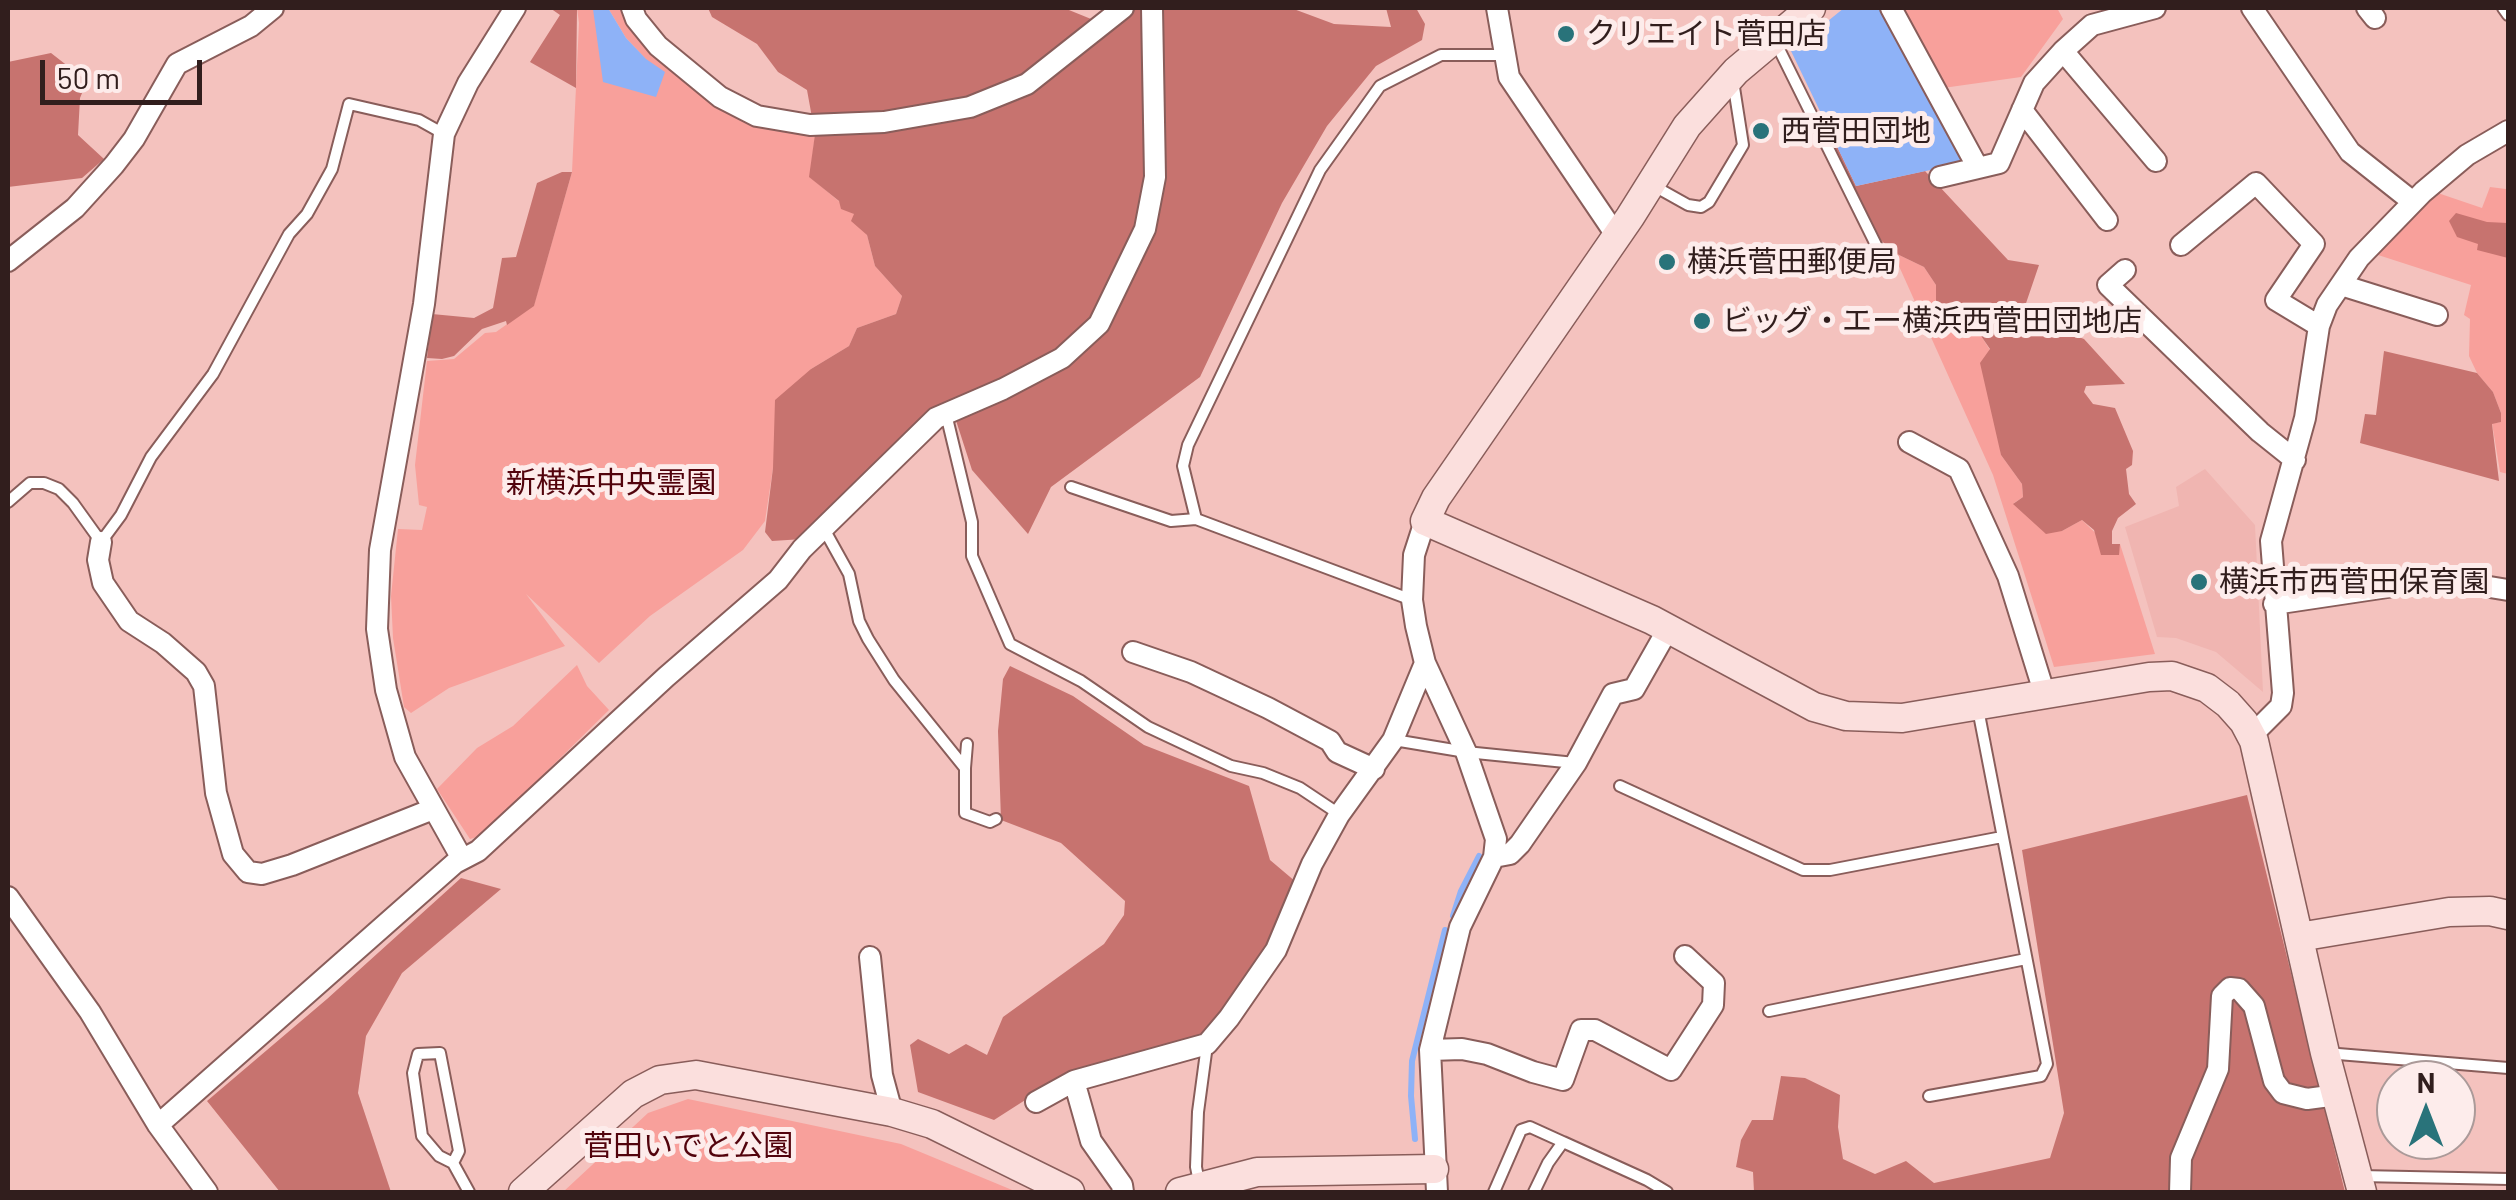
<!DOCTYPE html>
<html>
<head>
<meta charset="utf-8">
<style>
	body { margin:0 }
	#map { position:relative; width:2516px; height:1200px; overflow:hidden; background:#f4c2be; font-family:Barlow,sans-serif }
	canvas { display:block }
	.frame { position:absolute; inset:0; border:10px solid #311e1d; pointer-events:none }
	.north { position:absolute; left:2376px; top:1060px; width:100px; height:100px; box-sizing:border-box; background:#fdeceb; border:2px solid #ab9a99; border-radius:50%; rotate:0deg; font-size:28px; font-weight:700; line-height:40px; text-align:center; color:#311e1d }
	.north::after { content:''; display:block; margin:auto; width:35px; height:45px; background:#29737a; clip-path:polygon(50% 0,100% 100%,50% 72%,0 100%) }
	.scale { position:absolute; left:40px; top:60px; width:162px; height:45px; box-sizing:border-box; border:5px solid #311e1d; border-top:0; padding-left:12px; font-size:30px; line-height:35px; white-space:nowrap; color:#311e1d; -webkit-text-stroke:8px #fdeceb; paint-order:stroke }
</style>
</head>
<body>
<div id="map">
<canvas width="2516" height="1200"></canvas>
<div class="frame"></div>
<div class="north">N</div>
<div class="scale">50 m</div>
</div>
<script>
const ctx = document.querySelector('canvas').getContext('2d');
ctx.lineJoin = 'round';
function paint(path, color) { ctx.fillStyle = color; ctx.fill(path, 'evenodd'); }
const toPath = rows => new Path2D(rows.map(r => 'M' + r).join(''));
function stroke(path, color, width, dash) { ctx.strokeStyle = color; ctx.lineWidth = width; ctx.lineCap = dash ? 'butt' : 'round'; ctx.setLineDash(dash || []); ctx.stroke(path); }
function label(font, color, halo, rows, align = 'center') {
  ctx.font = font + ' Barlow,"Noto Sans JP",sans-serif'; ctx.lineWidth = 10; ctx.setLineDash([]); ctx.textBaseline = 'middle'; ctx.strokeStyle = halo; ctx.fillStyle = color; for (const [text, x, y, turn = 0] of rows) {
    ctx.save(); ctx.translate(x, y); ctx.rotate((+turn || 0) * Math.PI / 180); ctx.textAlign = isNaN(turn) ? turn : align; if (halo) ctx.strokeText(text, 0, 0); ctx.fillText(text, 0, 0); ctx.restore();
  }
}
const built = toPath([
	[2205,469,2255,525,2263,692,2216,652,2176,638,2157,637,2125,527,2179,506,2176,487]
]);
const green = toPath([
	[577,8,601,8,594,9,646,59,626,38,608,8,621,8,647,48,682,80,706,95,815,134,810,177,854,214,867,235,875,266,902,296,896,314,857,328,849,346,811,369,773,468,765,521,743,550,650,616,599,663,526,594,565,646,449,688,411,713,404,707,393,638,391,596,398,529,422,530,427,507,419,505,415,465,427,361,454,359,485,333,496,332,534,305,572,172,579,23],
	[1902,8,2057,8,2063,19,2021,77,1943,88],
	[2508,185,2508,474,2500,472,2492,423,2501,422,2501,413,2493,392,2477,373,2469,356,2470,319,2464,315,2471,285,2375,254,2429,190,2482,208,2490,187,2506,189],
	[1889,244,1899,255,1924,267,1936,285,1936,308,1965,333,1981,336,1990,350,2001,455,2022,484,2023,497,2014,503,2062,531,2082,520,2118,555,2120,544,2155,654,2054,667,1993,475],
	[577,665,587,686,609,710,481,836,470,839,437,789,477,748,513,726],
	[688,1099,901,1144,1017,1192,563,1192,648,1113]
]);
const forest = toPath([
	[550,8,577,8,576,88,530,62,560,15],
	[708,8,1064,8,1096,21,1115,8,1291,8,1334,24,1391,27,1386,8,1416,8,1425,24,1422,40,1376,66,1327,126,1282,203,1200,377,1051,487,1028,534,972,470,951,405,803,539,772,541,765,532,773,468,775,400,811,369,849,346,857,328,896,314,902,296,875,266,867,235,851,221,854,214,841,209,839,201,809,177,815,134,807,90,778,72,757,44,712,17],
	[51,53,87,81,80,98,78,135,104,159,82,178,8,187,8,62],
	[1827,125,1856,186,1925,171,2008,260,2039,265,2023,312,2025,317,2084,339,2125,384,2086,386,2084,392,2093,404,2115,408,2133,451,2132,465,2126,469,2129,494,2136,504,2118,518,2112,531,2112,544,2120,544,2119,555,2101,555,2094,530,2082,520,2062,531,2046,534,2013,504,2023,497,2022,484,2001,455,1980,363,1990,349,1981,336,1965,333,1945,320,1936,308,1936,285,1924,267,1899,255,1879,239,1822,126],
	[562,172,572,172,534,306,507,325,506,321,482,329,454,356,442,359,427,358,432,314,474,318,493,308,502,258,516,257,537,183],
	[2456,213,2487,222,2508,223,2508,258,2477,250,2478,244,2457,237,2449,221],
	[2384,351,2477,373,2493,392,2501,413,2501,422,2492,424,2499,481,2360,443,2365,414,2376,415],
	[1010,666,1073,696,1144,745,1249,786,1270,860,1296,882,1273,949,1199,1043,1069,1072,994,1120,918,1092,910,1045,918,1039,949,1054,966,1044,987,1055,1003,1017,1104,944,1124,915,1125,901,1061,843,1001,820,998,731,1003,679],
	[2247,795,2345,1192,1754,1192,1753,1172,1736,1167,1741,1140,1752,1120,1773,1120,1781,1076,1805,1078,1840,1095,1838,1127,1843,1159,1875,1174,1906,1161,1934,1183,2050,1158,2064,1113,2022,850],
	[461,878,501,889,402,973,366,1036,358,1093,391,1192,280,1192,207,1101,327,999]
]);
const water = toPath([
	[608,8,626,38,646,59,665,72,656,97,603,82,593,9],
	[1844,8,1880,8,1963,163,1856,186,1791,51]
]);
const stream = toPath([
	[1453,916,1461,891,1479,856],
	[1415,1139,1411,1096,1412,1061,1445,930]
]);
const lane = toPath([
	[2503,8,2508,15],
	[1776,43,1885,263],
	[1654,186,1688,205,1701,207,1709,202,1743,145,1733,81],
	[946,414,972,522,972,556,1010,644,1081,681,1148,727,1231,766,1263,773,1300,788,1339,814],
	[1071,487,1171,521,1196,519,1412,600],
	[8,502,30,483,44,483,59,489,73,503,101,542,121,515,151,457,213,374,289,234,307,214,332,169,349,104,419,120,444,134],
	[1196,519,1183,466,1188,445,1320,170,1380,86,1441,55,1504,55],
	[824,529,849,574,859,621,868,639,894,680,965,768,965,813,990,822,996,819],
	[1394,740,1466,752,1575,763],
	[965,768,967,744],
	[1620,786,1803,870,1830,870,2002,837],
	[1769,1011,2026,959],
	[2326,1053,2508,1068],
	[1929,1096,2041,1076,2047,1064,1978,709],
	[1563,1142,1647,1180,1667,1192],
	[453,1163,459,1151,440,1053,418,1054,413,1073,422,1136,439,1156,453,1163,469,1192],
	[2360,1176,2508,1179],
	[1199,1182,1196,1167,1198,1112,1207,1045],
	[1494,1192,1521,1130,1530,1127,1563,1142,1548,1163,1534,1192]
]);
const street = toPath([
	[632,8,636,19,658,46,720,97,757,116,810,125,884,122,970,107,1027,84,1123,8],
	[1497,8,1509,77,1616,235],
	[1891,8,1978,168,1999,163,2034,83,2063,51,2092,25,2155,8],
	[2252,8,2350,152,2413,202],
	[2367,8,2375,18],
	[2063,51,2156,161],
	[2022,110,2107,220],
	[1940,177,1978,168],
	[2181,245,2256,183,2314,244,2276,300,2319,326],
	[8,261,75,208,114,165,134,139,177,64,251,26,273,8],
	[2125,270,2108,285,2260,432,2295,460],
	[2341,285,2437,315],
	[1909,442,1959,469,2008,576,2044,692],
	[1425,521,1414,555,1412,600,1416,626,1425,663,1466,752,1496,839,1494,857,1460,927,1430,1050,1437,1192],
	[101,542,98,560,103,583,129,621,163,643,196,672,204,686,216,793,233,854,248,872,262,874,292,865,433,809],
	[2274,604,2441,579,2508,590],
	[1133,652,1191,672,1268,708,1330,741,1337,752,1374,769],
	[2251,736,2281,706,2283,693,2271,541,2305,418,2319,326,2327,305,2359,258,2423,192,2467,155,2508,131],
	[461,857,405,757,386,690,377,629,380,550,424,304,444,134,468,83,515,8],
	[1494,857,1510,854,1520,844,1576,763,1613,694,1634,689,1668,629],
	[8,897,90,1012,158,1125,207,1192],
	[870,957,882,1075,892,1112],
	[1430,1050,1462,1049,1487,1054,1533,1072,1563,1080,1581,1030,1595,1030,1671,1070,1713,1005,1714,983,1685,956],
	[1036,1102,1074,1081],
	[158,1125,455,863,478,851,666,677,778,580,802,549,936,418,1003,389,1062,358,1099,324,1145,229,1155,177,1152,8],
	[1123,1192,1122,1185,1091,1141,1074,1081,1207,1044,1229,1018,1276,950,1312,864,1339,815,1393,740,1425,663],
	[2180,1192,2181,1158,2218,1069,2222,996,2230,988,2239,989,2254,1006,2274,1081,2283,1093,2307,1099,2337,1095]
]);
const secondary = toPath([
	[1811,8,1736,71,1687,126,1630,217,1436,498,1425,521,1652,620,1814,707,1846,716,1902,718,2149,677,2172,676,2207,688,2228,704,2244,722,2254,741,2325,1053,2362,1192],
	[2299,937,2449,912,2490,911,2508,915],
	[523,1192,633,1094,660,1080,696,1075,892,1112,932,1124,1070,1192],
	[1180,1192,1257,1172,1434,1169]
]);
const markers = [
	[1566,34,10,"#29737a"],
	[1761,131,10,"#29737a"],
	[1667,262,10,"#29737a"],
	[1702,321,10,"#29737a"],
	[2199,582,10,"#29737a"]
];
const poiNames = [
	["クリエイト菅田店",1586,34],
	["西菅田団地",1781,131],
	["横浜菅田郵便局",1687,262],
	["ビッグ・エー横浜西菅田団地店",1722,321],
	["横浜市西菅田保育園",2219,582]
];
const parkNames = [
	["新横浜中央霊園",611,483],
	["菅田いでと公園",688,1146]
];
paint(built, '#f0b5b1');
paint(green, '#f8a09b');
paint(forest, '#c7736f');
paint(water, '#8eb2f7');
stroke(stream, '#8eb2f7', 6);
stroke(lane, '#895d5a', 14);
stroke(street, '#895d5a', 24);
stroke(secondary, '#895d5a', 31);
stroke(lane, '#fff', 10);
stroke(street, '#fff', 20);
stroke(secondary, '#fbdfdd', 28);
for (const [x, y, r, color] of markers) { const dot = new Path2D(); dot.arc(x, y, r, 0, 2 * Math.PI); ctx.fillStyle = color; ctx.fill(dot); stroke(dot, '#fdeceb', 4); }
label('30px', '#311e1d', '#fdeceb', poiNames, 'left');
label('30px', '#52030c', '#fdeceb', parkNames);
</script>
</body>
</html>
